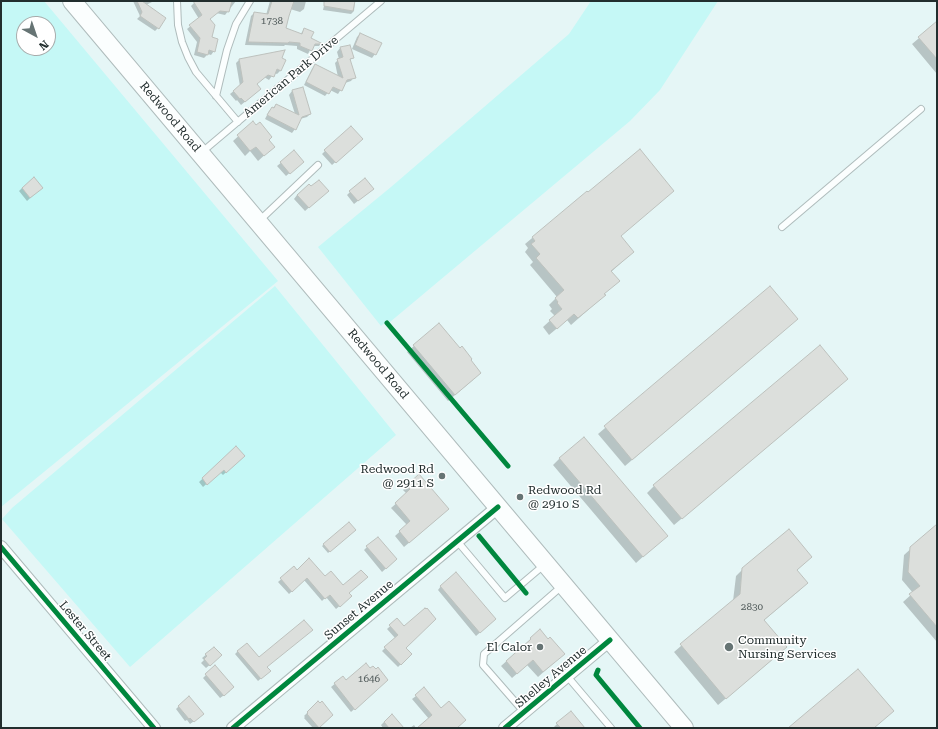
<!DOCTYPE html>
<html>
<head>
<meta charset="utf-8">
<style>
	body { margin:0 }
	#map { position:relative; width:938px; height:729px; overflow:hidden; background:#e5f6f6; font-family:"Roboto Serif",serif }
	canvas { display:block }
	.frame { position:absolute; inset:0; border:2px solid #222e2e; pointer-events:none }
	.north { position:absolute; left:16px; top:16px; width:40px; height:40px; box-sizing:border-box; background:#fff; border:1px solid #a7abab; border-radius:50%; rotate:140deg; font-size:11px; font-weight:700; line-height:16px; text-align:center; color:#222e2e }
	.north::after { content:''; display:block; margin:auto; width:14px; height:18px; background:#667474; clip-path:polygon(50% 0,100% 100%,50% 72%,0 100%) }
</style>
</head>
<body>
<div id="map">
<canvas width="938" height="729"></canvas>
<div class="frame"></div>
<div class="north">N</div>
</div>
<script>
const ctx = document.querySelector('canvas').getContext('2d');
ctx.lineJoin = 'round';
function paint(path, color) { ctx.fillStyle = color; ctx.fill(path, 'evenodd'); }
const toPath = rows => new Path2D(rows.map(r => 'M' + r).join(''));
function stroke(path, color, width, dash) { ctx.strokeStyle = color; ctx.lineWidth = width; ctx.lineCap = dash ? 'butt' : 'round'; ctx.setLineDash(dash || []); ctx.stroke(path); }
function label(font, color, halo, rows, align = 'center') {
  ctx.font = font + ' "Roboto Serif",serif'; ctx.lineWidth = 3; ctx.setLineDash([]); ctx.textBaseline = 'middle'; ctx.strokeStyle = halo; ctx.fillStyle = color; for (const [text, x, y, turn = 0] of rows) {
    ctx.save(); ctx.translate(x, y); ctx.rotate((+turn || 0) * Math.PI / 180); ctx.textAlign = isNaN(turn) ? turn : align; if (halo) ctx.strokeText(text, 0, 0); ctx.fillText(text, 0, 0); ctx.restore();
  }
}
const green = toPath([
	[1,1,44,1,278,281,1,507],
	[24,24,48,24,48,48,24,48],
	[591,1,718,1,660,90,630,121,390,322,388,320,381,326,318,247,391,187,569,34],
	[275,286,396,435,130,667,2,519,12,508]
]);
const shadow = toPath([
	[133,1,154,1,146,5,158,28,155,31,137,19,140,16],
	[196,1,236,1,225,15,216,13,209,19,211,38,214,51,211,55,208,54,204,58,194,55,197,42,187,29,199,19,191,6],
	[270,1,306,1,304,9,300,12,290,9,285,28,300,35,304,29,310,39,321,43,319,46,312,46,308,54,297,49,297,46,285,45,284,46,245,45,251,16,254,13,266,15],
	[325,1,355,1,354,11,351,14,323,10],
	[937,23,937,74,912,44],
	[360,34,375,54,372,58,352,49,357,37],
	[340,48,353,57,350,60,354,77,351,81,345,83,338,94,330,90,325,96,304,85,312,69,315,66,338,77,335,63,339,59,337,52],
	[284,51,280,59,285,61,280,71,277,74,274,73,269,80,264,77,256,84,257,92,241,105,237,100,236,101,230,94,240,86,236,63,239,60],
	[302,88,310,114,307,117,300,119,295,129,292,133,265,119,269,111,276,105,295,114,289,95,292,91],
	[253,123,268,140,268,152,258,161,250,151,245,156,233,141],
	[358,142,332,165,322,154,325,151],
	[294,152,299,165,286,176,277,166],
	[22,188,38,191,27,201,19,191],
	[350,192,369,192,354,204,347,195],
	[587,192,633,252,611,272,603,294,604,295,597,302,571,325,567,320,549,335,543,327,555,316,550,311,552,309,549,305,557,297,530,265,533,262,525,252,528,248,525,244],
	[324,194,305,211,294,199,297,195],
	[770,288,797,319,625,466,598,434],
	[414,346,469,360,473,380,448,401,407,352],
	[840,386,674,525,647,493,654,486],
	[236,448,241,459,223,475,220,472,203,487,199,482],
	[560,458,666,536,636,563,553,465],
	[408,486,443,514,404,547,395,536,407,525,391,508,407,494,403,490],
	[349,523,355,530,328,553,322,546],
	[937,525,937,642,903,602,913,593,902,580,904,555],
	[367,547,392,563,382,572,364,550],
	[811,557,797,570,800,590,763,621,779,654,718,705,674,652,733,601,736,576,743,569],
	[294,568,297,571,325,577,348,593,348,599,336,609,326,597,322,601,304,580,289,594,278,582],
	[441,586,492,622,476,636,438,590],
	[397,620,404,648,411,654,398,667,382,651,395,638,387,629],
	[531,639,558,659,538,677,527,665,512,678,501,666],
	[214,648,217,659,206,668,201,663,204,660,202,658],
	[238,651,266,667,266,674,258,681,235,654],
	[370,670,387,680,351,712,331,687,343,677,346,681],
	[206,675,230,691,220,698,203,678],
	[416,696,456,728,418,728,429,719,412,699],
	[318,702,332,715,318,728,313,728,304,718,305,717,304,716],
	[179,706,200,717,190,724,187,720,185,721,176,709],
	[384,722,402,728,383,728,381,725],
	[557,724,584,728,553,728],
	[414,725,416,728,410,728]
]);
const building = toPath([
	[137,1,142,1,166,18,159,29,140,16,142,12,137,1],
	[193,1,232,1,229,12,220,11,210,19,215,25,212,37,218,39,215,52,209,50,208,55,197,52,200,38,189,25,202,15,193,1],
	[272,1,294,1,289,16,286,28,302,34,304,28,314,32,311,38,323,44,315,44,312,51,300,46,300,43,289,42,288,43,248,42,254,12,268,14,272,1],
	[324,1,355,1,353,11,324,6,324,1],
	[937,21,937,59,918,37,937,21],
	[360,33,382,43,376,55,355,45,360,33],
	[350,45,354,58,350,59,356,78,347,80,342,91,333,87,329,94,306,82,315,64,343,78,337,59,343,57,340,47,350,45],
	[285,50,282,58,286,60,281,71,277,69,274,77,268,75,257,84,261,89,245,102,241,98,240,99,233,91,243,82,239,59,285,50],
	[303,87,311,114,302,117,296,130,267,115,272,107,274,108,276,104,299,115,292,90,303,87],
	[253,121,256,125,260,122,272,137,269,140,275,147,264,156,256,147,250,151,237,135,253,121],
	[351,126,363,139,336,163,324,150,351,126],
	[640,149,674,191,621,236,634,252,611,271,620,281,604,294,606,295,578,318,574,314,557,329,549,320,562,309,557,303,558,302,555,298,564,290,536,258,540,254,531,244,535,241,532,237,587,191,588,192,640,149],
	[294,150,304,162,290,174,280,162,294,150],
	[34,177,43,188,30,198,22,188,34,177],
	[365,178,374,189,358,201,349,191,365,178],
	[319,180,329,191,309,208,297,195,309,184,311,186,319,180],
	[770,286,798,319,632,460,604,426,770,286],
	[439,323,460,348,462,346,472,359,471,360,481,373,455,395,413,345,439,323],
	[820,345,848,379,682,519,653,485,820,345],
	[584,437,668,536,643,557,559,458,584,437],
	[236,446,245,456,226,473,224,470,207,485,202,478,236,446],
	[419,474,449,509,409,543,399,531,410,521,395,503,410,489,407,485,419,474],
	[349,522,356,530,330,552,323,544,349,522],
	[937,524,937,627,909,594,920,586,908,572,910,547,937,524],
	[789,529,812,557,797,570,808,583,764,620,787,647,726,699,680,644,740,594,742,568,789,529],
	[378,537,397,559,386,569,366,546,378,537],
	[309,558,325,576,331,571,343,585,361,570,368,577,349,593,352,596,340,607,330,595,325,599,307,578,292,592,280,578,294,566,297,570,309,558],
	[456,572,496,619,480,633,440,586,456,572],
	[425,608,426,609,427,608,436,619,406,648,412,654,401,665,384,647,398,635,389,625,397,618,404,626,425,608],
	[304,620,313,630,267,667,271,671,261,679,237,651,247,643,259,657,304,620],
	[540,629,548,639,550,637,565,654,543,672,533,660,517,674,506,661,531,639,530,638,540,629],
	[214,647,222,655,210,666,204,659,207,656,205,654,214,647],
	[366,663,370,668,373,666,376,669,378,667,388,680,355,710,334,683,343,676,346,680,366,663],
	[215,665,234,687,224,696,205,674,215,665],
	[858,669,894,711,874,728,788,728,858,669],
	[424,687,441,708,449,701,466,720,457,728,417,728,432,715,415,695,424,687],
	[189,696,204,714,194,722,190,718,189,719,178,706,189,696],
	[318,701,320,703,322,701,333,715,319,728,307,714,308,713,307,712,318,701],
	[571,711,585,728,561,728,556,723,571,711],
	[392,714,404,728,389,728,384,722,392,714]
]);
const lane = toPath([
	[177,1,178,25,182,42,188,57,196,72,238,122],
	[216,96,227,50,236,24,250,1],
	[202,152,381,1],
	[259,221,318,165],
	[782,227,921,109],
	[457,541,505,598,544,565],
	[567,676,611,728],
	[524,712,483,665,484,654,562,586]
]);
const street = toPath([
	[1,547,154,728],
	[233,728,498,507],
	[505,728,610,640]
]);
const primary = toPath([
	[72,1,684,728]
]);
const cycleway = toPath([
	[387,323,508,466],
	[479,536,526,593],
	[1,547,154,728],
	[598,670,596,675,640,728],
	[233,728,498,507],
	[505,728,610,640]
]);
const markers = [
	[442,476,4,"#667474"],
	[520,497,4,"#667474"],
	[540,647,4,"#667474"],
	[729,647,5,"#667474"]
];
const numberNames = [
	["1738",272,21],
	["2830",752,607],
	["1646",369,679]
];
const streetNames = [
	["American Park Drive",291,77,-40],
	["Redwood Road",170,117,50],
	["Redwood Road",378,364,50],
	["Sunset Avenue",359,610,-40],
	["Lester Street",85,631,50],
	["Shelley Avenue",551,677,-40]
];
const poiNames = [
	["Redwood Rd",434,469],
	["@ 2911 S",434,483],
	["Redwood Rd",528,490,"left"],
	["@ 2910 S",528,504,"left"],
	["Community",738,640,"left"],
	["Nursing Services",738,654,"left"],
	["El Calor",532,647]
];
paint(green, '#c5f8f6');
paint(shadow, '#0003');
paint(building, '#dcdfdc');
stroke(building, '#bdc1bd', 1);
stroke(lane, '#afbcbc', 8);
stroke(street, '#afbcbc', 14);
stroke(primary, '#afbcbc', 20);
stroke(lane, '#fbfefe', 6);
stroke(street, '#fbfefe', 12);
stroke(primary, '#fbfefe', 18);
stroke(cycleway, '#00873e', 5);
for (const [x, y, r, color] of markers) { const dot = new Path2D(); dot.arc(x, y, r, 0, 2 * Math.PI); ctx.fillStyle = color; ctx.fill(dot); stroke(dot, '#fff', 1.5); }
label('10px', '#505a5a', null, numberNames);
label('12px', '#222e2e', '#fff', streetNames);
label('12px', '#222e2e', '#fff', poiNames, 'right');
</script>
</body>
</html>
